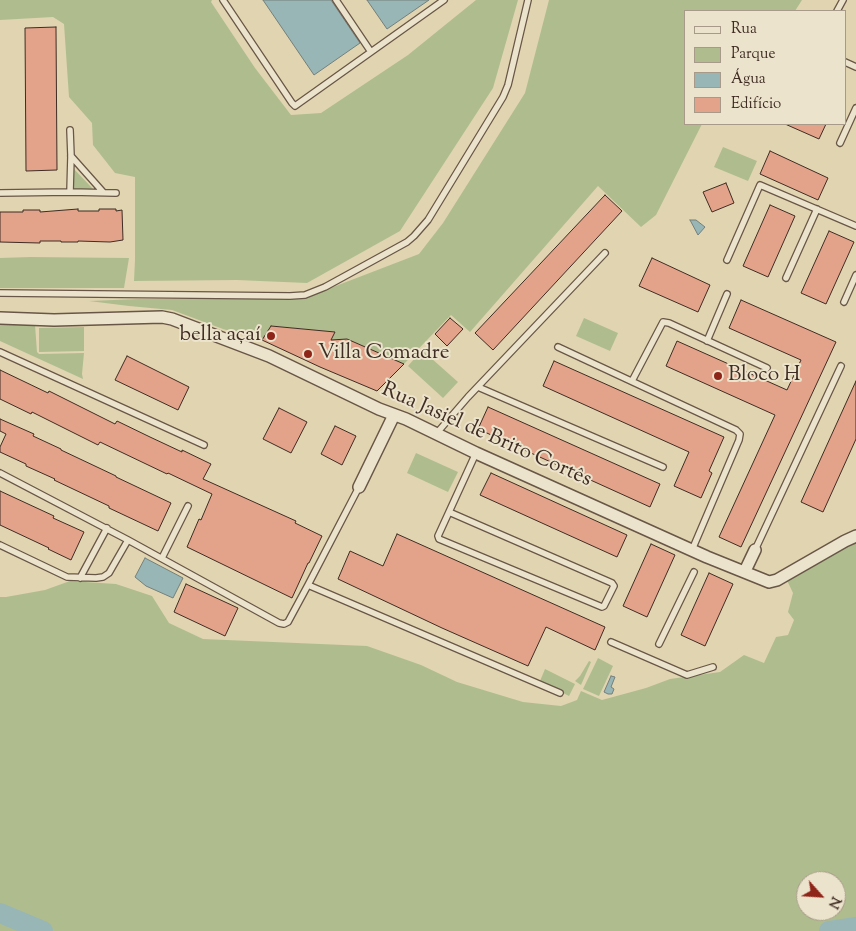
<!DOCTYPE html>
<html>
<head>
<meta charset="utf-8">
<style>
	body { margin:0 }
	#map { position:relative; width:856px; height:931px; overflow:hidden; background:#e1d4b1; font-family:"Sorts Mill Goudy",serif }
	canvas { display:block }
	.legend { position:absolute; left:684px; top:10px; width:162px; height:115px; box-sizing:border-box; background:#ece3cc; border:1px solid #a79a88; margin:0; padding:6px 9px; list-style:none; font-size:15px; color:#3f2c23 }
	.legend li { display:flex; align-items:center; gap:10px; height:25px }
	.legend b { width:25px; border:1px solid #a79a88 }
	.north { position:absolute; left:796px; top:871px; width:50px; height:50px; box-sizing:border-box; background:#ece3cc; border:1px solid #a79a88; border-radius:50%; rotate:116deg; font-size:14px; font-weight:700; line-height:20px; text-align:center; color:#3f2c23 }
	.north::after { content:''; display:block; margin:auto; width:18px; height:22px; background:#8f2418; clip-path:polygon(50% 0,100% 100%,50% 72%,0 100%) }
</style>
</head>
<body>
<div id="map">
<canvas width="856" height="931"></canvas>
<ul class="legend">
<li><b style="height:6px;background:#ece3cc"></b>Rua</li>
<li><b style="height:14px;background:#afbd8e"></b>Parque</li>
<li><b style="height:14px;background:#98b6b6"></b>Água</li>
<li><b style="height:14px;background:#e2a38a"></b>Edifício</li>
</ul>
<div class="north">N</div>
</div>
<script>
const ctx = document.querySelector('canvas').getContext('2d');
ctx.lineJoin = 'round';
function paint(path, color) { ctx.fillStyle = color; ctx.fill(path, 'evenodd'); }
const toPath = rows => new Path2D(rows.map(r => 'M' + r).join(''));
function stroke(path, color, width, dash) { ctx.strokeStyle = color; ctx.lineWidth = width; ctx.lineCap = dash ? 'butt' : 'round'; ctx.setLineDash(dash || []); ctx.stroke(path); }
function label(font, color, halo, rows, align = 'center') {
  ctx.font = font + ' "Sorts Mill Goudy",serif'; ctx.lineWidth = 4; ctx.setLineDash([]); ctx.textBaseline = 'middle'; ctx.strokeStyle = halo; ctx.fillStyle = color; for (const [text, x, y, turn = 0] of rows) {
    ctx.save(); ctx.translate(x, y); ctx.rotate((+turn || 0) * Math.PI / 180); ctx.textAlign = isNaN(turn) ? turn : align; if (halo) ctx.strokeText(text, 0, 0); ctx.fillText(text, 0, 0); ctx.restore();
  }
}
const green = toPath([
	[0,0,212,0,211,2,255,68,291,115,321,113,408,55,476,0,518,0,493,88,400,231,307,283,237,280,134,281,135,260,135,177,115,173,93,145,92,123,69,97,64,24,53,17,0,20],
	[549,0,802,0,795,11,685,11,685,124,702,124,656,215,641,227,598,186,470,332,451,315,404,364,347,339,331,340,335,332,272,326,262,340,223,329,172,310,129,306,89,301,138,299,302,299,419,254,443,223,525,93],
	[723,147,757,161,748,181,714,167],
	[73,168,93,189,73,189],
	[30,257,129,258,124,288,0,288,0,258],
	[584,318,618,333,610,351,576,336],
	[0,324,35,325,37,352,39,354,84,353,82,374,83,379,0,341],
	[84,327,84,351,39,352,39,328],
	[422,350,458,382,443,398,408,366],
	[416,453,458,472,448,492,407,473],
	[856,538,856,923,835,931,0,931,0,597,6,597,45,590,70,581,116,584,152,596,169,623,203,639,367,646,421,665,457,682,523,702,561,706,577,700,581,691,602,700,646,688,670,679,720,672,744,655,764,663,776,637,788,635,794,620,788,612,793,593,785,576],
	[806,881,836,881,836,911,806,911],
	[598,658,613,666,599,696,583,689],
	[589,661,591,662,581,685,575,681,580,676],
	[545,669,575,684,569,696,540,681]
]);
const water = toPath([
	[263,0,331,0,360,43,314,75,263,0],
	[367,0,429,0,387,29,367,0],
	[690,220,696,220,705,227,698,235,690,220],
	[145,558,183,578,173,598,146,586,135,577,145,558],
	[611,676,615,677,611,687,614,689,612,694,608,694,604,692,611,676]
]);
const river = toPath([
	[0,913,43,931],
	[829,931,856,927]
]);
const building = toPath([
	[56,27,57,170,26,171,25,28,56,27],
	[785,124,826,124,819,139,785,124],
	[770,151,828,178,818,200,760,174,770,151],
	[726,183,734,203,712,212,703,192,726,183],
	[605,195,622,211,493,350,475,333,605,195],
	[770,205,795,216,768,277,743,266,770,205],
	[78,209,78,211,99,211,99,209,116,209,116,211,122,210,123,240,110,242,78,241,78,242,61,242,61,241,40,241,40,243,0,242,0,212,23,212,23,210,40,210,40,212,78,209],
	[829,231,854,242,826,304,801,293,829,231],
	[652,258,710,285,698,312,639,286,652,258],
	[741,300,836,342,741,547,719,537,775,415,666,366,677,341,787,390,801,360,729,328,741,300],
	[450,318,463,329,447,346,435,334,450,318],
	[271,326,335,332,331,340,347,339,404,364,377,391,320,367,262,340,271,326],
	[127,356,189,387,178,410,115,380,127,356],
	[554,361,724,437,709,471,712,473,701,498,674,486,689,452,543,386,554,361],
	[0,370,48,393,49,391,115,424,117,421,150,437,182,452,182,450,211,464,203,479,296,521,295,523,322,536,309,563,308,563,292,598,187,547,199,519,201,520,212,494,168,473,167,474,100,442,98,445,32,412,31,414,0,399,0,370],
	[856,381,856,439,823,512,801,502,856,381],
	[488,407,660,484,650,507,478,429,488,407],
	[279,408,307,422,291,453,263,439,279,408],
	[0,419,34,434,33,436,61,449,61,450,116,476,116,477,171,503,158,531,109,508,109,506,54,480,55,479,26,466,26,464,0,452,0,447,6,434,0,431,0,419],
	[335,426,356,436,342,465,321,454,335,426],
	[491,473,627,535,617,557,480,495,491,473],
	[0,491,54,516,53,518,84,532,71,560,48,549,49,548,0,525,0,491],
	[397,534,605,627,595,650,546,627,528,666,442,628,338,579,350,551,383,566,397,534],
	[651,544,675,555,647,617,623,606,651,544],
	[709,573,733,584,705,646,681,635,709,573],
	[186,584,238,608,225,636,174,612,186,584]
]);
const lane = toPath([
	[223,0,292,103,295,106,444,0],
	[336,0,371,52],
	[837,11,843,0],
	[845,62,856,67],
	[70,130,71,156,70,192],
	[840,143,856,108],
	[71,156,103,192],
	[0,193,70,192,116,193],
	[727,260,760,185,856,226],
	[786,278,817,209],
	[0,293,290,296,305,295,325,287,407,242,414,236,428,220,503,97,508,85,528,0],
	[844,302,856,275],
	[707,341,727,294],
	[558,347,736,430,740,434,739,440,692,550],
	[0,352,204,445],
	[632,381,663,322,669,323,767,368],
	[478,387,663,467],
	[436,434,468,397,605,253],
	[0,473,128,540,279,623,284,624,288,622,308,585,359,487],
	[449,512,612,583,614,586,604,606,602,607,439,539,438,536,449,512,476,453],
	[0,545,67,577,96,578,103,577,109,573,128,540],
	[755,550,841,366],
	[162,558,188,506],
	[80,578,107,528],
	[308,585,560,693],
	[611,642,687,675,713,667],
	[659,644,694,572]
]);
const street = toPath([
	[0,318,54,320,162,317,172,319,269,356,379,409,406,419,476,453,647,530,707,557,769,582,777,580,845,541,856,536],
	[359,487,394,415],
	[745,571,755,550]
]);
const markers = [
	[271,336,5,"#8f2418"],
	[308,354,5,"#8f2418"],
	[718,376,5,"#8f2418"]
];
const poiNames = [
	["bella açaí",261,336,"right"],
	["Villa Comadre",318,354],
	["Bloco H",728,376]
];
const streetNames = [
	["Rua Jasiel de Brito Cortês",486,436,24]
];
paint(green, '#afbd8e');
paint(water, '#98b6b6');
stroke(water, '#747f7b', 1);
stroke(river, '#98b6b6', 20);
paint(building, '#e2a38a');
stroke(building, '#3f2c23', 1);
stroke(lane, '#685646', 8);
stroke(street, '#685646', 14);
stroke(lane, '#ece3cc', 5.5);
stroke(street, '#ece3cc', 11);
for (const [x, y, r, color] of markers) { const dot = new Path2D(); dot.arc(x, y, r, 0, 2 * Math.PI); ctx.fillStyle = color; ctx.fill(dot); stroke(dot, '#ece3cc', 2); }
label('21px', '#3f2c23', '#ece3cc', poiNames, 'left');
label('21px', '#3f2c23', '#ece3cc', streetNames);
</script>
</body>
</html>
